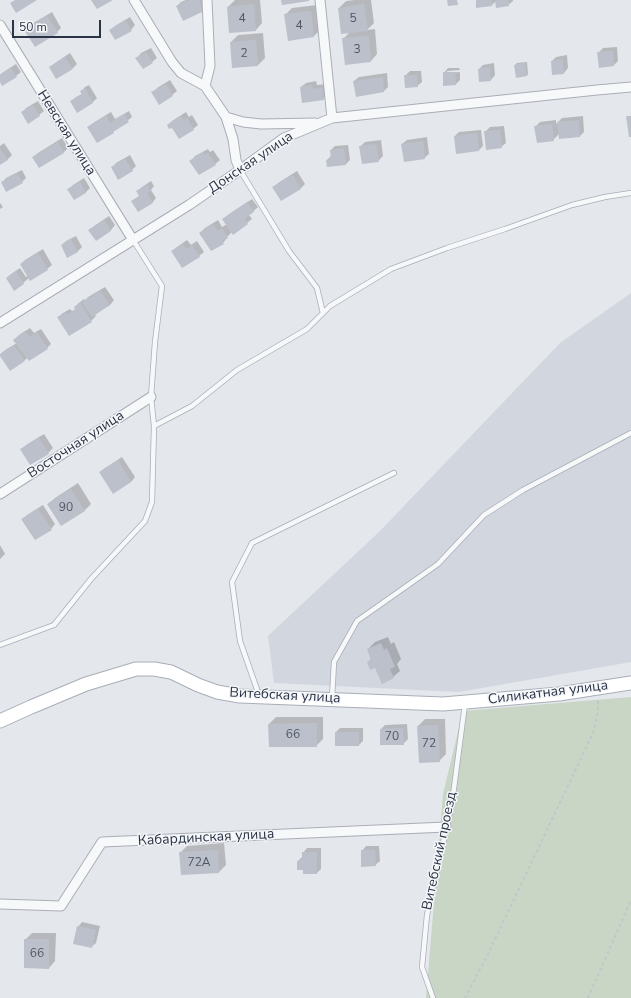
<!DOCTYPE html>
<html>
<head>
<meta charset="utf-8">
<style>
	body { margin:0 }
	#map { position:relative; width:631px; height:998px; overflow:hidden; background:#e4e7ec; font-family:"Nunito Sans",sans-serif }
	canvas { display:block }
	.scale { position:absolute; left:12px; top:20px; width:89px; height:18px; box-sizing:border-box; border:2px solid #2b3445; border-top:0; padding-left:5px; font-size:12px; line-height:14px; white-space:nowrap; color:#2b3445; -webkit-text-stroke:3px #f4f6f9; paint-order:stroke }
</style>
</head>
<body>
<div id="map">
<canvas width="631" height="998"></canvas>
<div class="scale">50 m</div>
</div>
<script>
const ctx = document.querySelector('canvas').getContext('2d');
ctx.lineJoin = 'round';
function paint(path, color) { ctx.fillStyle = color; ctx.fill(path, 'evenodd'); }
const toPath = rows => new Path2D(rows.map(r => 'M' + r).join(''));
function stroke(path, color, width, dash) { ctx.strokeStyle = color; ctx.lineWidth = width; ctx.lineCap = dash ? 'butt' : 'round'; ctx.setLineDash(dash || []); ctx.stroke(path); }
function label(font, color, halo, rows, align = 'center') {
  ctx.font = font + ' "Nunito Sans",sans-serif'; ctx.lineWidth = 3; ctx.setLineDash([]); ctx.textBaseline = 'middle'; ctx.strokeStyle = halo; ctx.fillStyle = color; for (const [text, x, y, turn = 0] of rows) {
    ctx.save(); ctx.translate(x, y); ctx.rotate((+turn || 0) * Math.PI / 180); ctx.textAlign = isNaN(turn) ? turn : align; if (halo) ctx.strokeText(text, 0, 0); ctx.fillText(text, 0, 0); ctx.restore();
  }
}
const built = toPath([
	[631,293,631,662,459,692,274,683,268,636,380,531,560,343]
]);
const green = toPath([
	[631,697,631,998,426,998,443,794,463,711]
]);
const shadow = toPath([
	[186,0,205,0,204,10,177,6,181,2],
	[235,0,260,0,262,23,256,30,228,7],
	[355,0,371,0,374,23,367,30,375,29,377,54,371,61,343,39,350,32,339,8,346,1],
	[477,0,513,0,513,1,508,5,496,1,492,5],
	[317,5,321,29,314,36,285,15,292,8],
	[52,12,61,28,57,32,26,30,30,25],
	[130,17,135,25,131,30,111,30,115,26],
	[263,33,265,58,258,65,233,67,231,42,238,35],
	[617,47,618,61,614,65,598,53,603,48],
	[151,48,157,58,152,62,137,58,141,53],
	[70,53,77,64,73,68,50,67,55,63],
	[567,55,568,68,564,73,553,74,552,61,556,57],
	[527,62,528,74,527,76,515,65,517,63],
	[494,63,495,75,491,80,479,69,483,65],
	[16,64,21,72,16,76,0,80,0,75,2,73],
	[448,68,459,68,460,70,447,71,447,73,460,72,460,80,456,84,444,73],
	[410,71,421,71,422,82,417,86,405,76],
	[387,73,388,87,384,91,357,96,354,81,359,77],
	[170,80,177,91,172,95,153,93,157,88],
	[316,81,317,85,326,84,328,94,323,99,301,87,306,83],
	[89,85,97,98,92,103,71,101,76,97,82,94,81,92,85,87],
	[38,101,44,111,39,115,22,113,26,108],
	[129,111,132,117,113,132,88,127,93,123,111,112,115,119],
	[186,112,189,117,192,115,198,125,193,129,172,127,168,125,172,121],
	[583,116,584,132,580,136,559,134,553,140,535,127,540,122,556,120,556,124,562,118],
	[504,126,506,143,501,147,485,132,490,127],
	[481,130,483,146,478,151,455,136,459,132],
	[427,137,429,154,424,158,402,144,407,140],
	[62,138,68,148,64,152,39,167,33,157,38,153],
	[381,140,383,156,378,161,361,146,365,142],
	[4,143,12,155,7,160,0,164,0,146],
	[348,145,350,160,346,164,327,160,331,156,331,150,335,146],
	[208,149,210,152,213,150,220,160,215,164,191,161,195,156],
	[130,155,136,166,132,170,112,168,116,163],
	[22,170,26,178,22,182,2,183,6,178],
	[297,171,305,184,301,188,281,200,274,187,278,183],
	[84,178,90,188,86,192,74,199,69,189,73,185],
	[151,181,154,186,151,190,156,198,152,203,132,202,140,195,137,191,142,187],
	[252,199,258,207,249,215,252,219,247,223,232,232,227,237,227,238,223,243,200,233,205,228,218,220,222,227,227,224,228,215],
	[0,203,3,207,0,209],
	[109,216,115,225,111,230,96,240,90,230,94,226],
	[76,236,82,247,77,252,62,245,66,241],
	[187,240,191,245,197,241,204,252,199,256,172,251,177,247],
	[43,249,52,265,47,269,30,279,29,278,23,283,7,278,11,274,20,268,26,277,28,276,21,264,25,260],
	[105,287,114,300,110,305,94,314,96,316,91,321,69,334,58,317,63,313,70,309,72,311,76,309,79,303,84,299,85,300,88,297],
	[30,328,34,333,41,329,51,344,47,348,27,358,25,360,0,355,5,350,17,343,14,340,19,335],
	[44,434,53,448,48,453,30,464,21,450,26,445],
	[122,457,135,477,131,482,100,472,105,468],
	[78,483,91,504,84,511,48,504,55,498],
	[43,505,55,524,51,529,22,520,27,515],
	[0,545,5,554,0,559],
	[388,637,391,644,394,642,401,659,397,664,400,671,393,677,368,662,372,658,368,649,375,642],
	[276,717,323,717,323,739,316,746,269,724],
	[425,719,445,719,446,754,439,761,418,726],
	[407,724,408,739,403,744,381,744,381,729,385,725],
	[340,728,363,728,363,741,359,745,336,732],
	[224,843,226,865,219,872,182,874,180,853,187,846],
	[366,846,379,846,380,861,375,865,362,851],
	[307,848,321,848,321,869,317,873,304,869,298,861,303,856,303,853],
	[82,922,100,926,96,943,91,947,78,927],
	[32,933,56,933,55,961,49,968,25,940]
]);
const building = toPath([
	[15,0,37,0,16,13,10,3],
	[91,0,113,0,97,9],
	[189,0,199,0,204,11,183,21,176,6],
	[281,0,309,0,309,1,282,5],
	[447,0,457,0,458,5,448,6],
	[476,0,492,0,492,6,476,8],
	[495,0,508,0,509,6,496,8],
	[254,4,256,31,229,33,227,7],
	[364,4,368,31,341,34,338,8],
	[311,11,314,37,288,41,284,14],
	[47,16,58,33,35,47,24,30],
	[125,20,132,31,115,40,109,30],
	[369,36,371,62,345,65,342,38],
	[256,40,258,66,232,68,230,42],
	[613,51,614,66,599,68,597,52],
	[146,52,153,63,143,69,135,58],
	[65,57,73,69,56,79,49,67],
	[563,59,564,74,552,75,551,61],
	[525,63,527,76,516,78,514,65],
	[490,67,491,81,479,82,478,69],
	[11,68,17,77,2,86,0,82,0,75],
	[443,72,455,72,456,85,443,86],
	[404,75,417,75,418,87,405,88],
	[383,77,384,92,356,97,353,81],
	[166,84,173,96,159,105,151,92],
	[312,85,313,89,322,88,324,100,302,103,300,87],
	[85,88,93,103,77,113,70,101,82,95,80,91],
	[33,105,40,116,28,124,21,112],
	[124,114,129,122,113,132,114,133,97,143,87,127,106,116,110,123],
	[181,116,184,120,187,118,194,130,179,139,172,128,169,129,167,125],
	[626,116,631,116,631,137,629,137],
	[579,120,580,137,559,139,557,122],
	[552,124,554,141,537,143,534,126],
	[500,130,502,148,486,150,484,131],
	[477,133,479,151,456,154,454,136],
	[423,141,425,159,404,162,401,144],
	[58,142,64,153,39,168,32,157],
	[376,144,379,162,362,164,359,146],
	[0,148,8,160,0,165],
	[344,148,346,165,327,167,326,160,331,159,330,150],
	[203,152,205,155,208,153,216,165,199,175,189,161],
	[125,159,133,171,118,180,111,167],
	[17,173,23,183,6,192,1,182],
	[293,175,301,189,281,201,272,187],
	[80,182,86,193,74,200,67,189],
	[147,185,151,192,147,193,153,203,138,212,131,201,139,196,136,191],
	[247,202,254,212,244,219,248,224,233,235,222,219],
	[104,220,111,231,96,241,88,230],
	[213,224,218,231,222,228,228,238,222,241,224,244,211,251,199,233],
	[71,239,78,252,67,258,61,245],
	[183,244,186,249,192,245,200,257,182,268,171,251],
	[38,253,48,270,30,281,20,264],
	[16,271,24,284,14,291,6,278],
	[100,291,110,305,92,317,82,302],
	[80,302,92,322,69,336,57,317,66,313,67,315,75,310,74,307],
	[25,331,30,337,37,332,48,349,29,361,13,340],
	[14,345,25,361,10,371,0,356,0,354],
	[39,438,49,454,30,465,20,449],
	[118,460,131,482,113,494,99,472],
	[71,489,85,511,61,526,47,504],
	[38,509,52,530,35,540,21,519],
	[381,643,384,650,387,648,395,667,390,669,394,678,382,684,375,668,370,670,367,662,371,660,367,649],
	[317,723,317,747,269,747,268,724],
	[438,725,440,762,419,763,417,726],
	[403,728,404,745,380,745,380,729],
	[335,732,359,732,359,746,335,746],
	[218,850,219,873,181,875,179,852],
	[361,850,375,850,376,866,361,867],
	[302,852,317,852,317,874,303,874,303,870,297,870,297,861,302,860],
	[77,926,96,930,92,948,73,944],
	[24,939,49,939,49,969,24,968]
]);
const path = toPath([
	[465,998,488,954,593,733,598,712,598,699],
	[588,998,631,900]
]);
const lane = toPath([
	[240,170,289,251,317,288,323,313],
	[154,426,192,406,237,370,307,329,330,306,391,269,447,248,505,229,572,205,605,197,631,193],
	[0,645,54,625,91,579,145,521,152,502,154,426,151,397,155,342,162,286,133,240],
	[259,695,240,641,232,582,252,543,394,473],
	[332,698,334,662,357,621,438,564,484,515,523,490,631,433],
	[433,998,422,967,427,915,452,803,465,704]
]);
const street = toPath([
	[134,0,172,62,181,73,205,86,226,117,233,139,236,160,240,170],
	[320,0,332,118],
	[0,25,133,240],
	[205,86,210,66,207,0],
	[226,117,243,122,261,124,315,123],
	[0,323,189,205,240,170,284,138,332,118,597,90,631,87],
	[0,494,151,397],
	[0,904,61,906,102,842,446,827]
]);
const secondary = toPath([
	[0,721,31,707,86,684,136,669,154,669,171,672,198,685,217,692,240,696,443,704,559,694,631,683]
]);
const numberNames = [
	["4",242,19],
	["5",353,19],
	["4",299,26],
	["3",357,50],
	["2",244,54],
	["90",66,508],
	["66",293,735],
	["70",392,737],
	["72",429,744],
	["72А",199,863],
	["66",37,954]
];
const streetNames = [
	["Невская улица",66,133,58],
	["Донская улица",251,163,-34],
	["Восточная улица",76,445,-33],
	["Силикатная улица",548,693,-7],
	["Витебская улица",285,696,3],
	["Кабардинская улица",206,838,-3],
	["Витебский проезд",440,851,-78]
];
paint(built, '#d2d6de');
paint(green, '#c9d6c5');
paint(shadow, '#0003');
paint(building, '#bbc0ca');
stroke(lane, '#a9aeb7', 6);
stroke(street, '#a9aeb7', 11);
stroke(secondary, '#a9aeb7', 15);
stroke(path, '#c2c5cb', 2, [3, 3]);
stroke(lane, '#f7f8fa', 4.5);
stroke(street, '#f7f8fa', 9);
stroke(secondary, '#fff', 13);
label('12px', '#4f5766', null, numberNames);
label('14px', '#2b3445', '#f4f6f9', streetNames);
</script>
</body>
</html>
